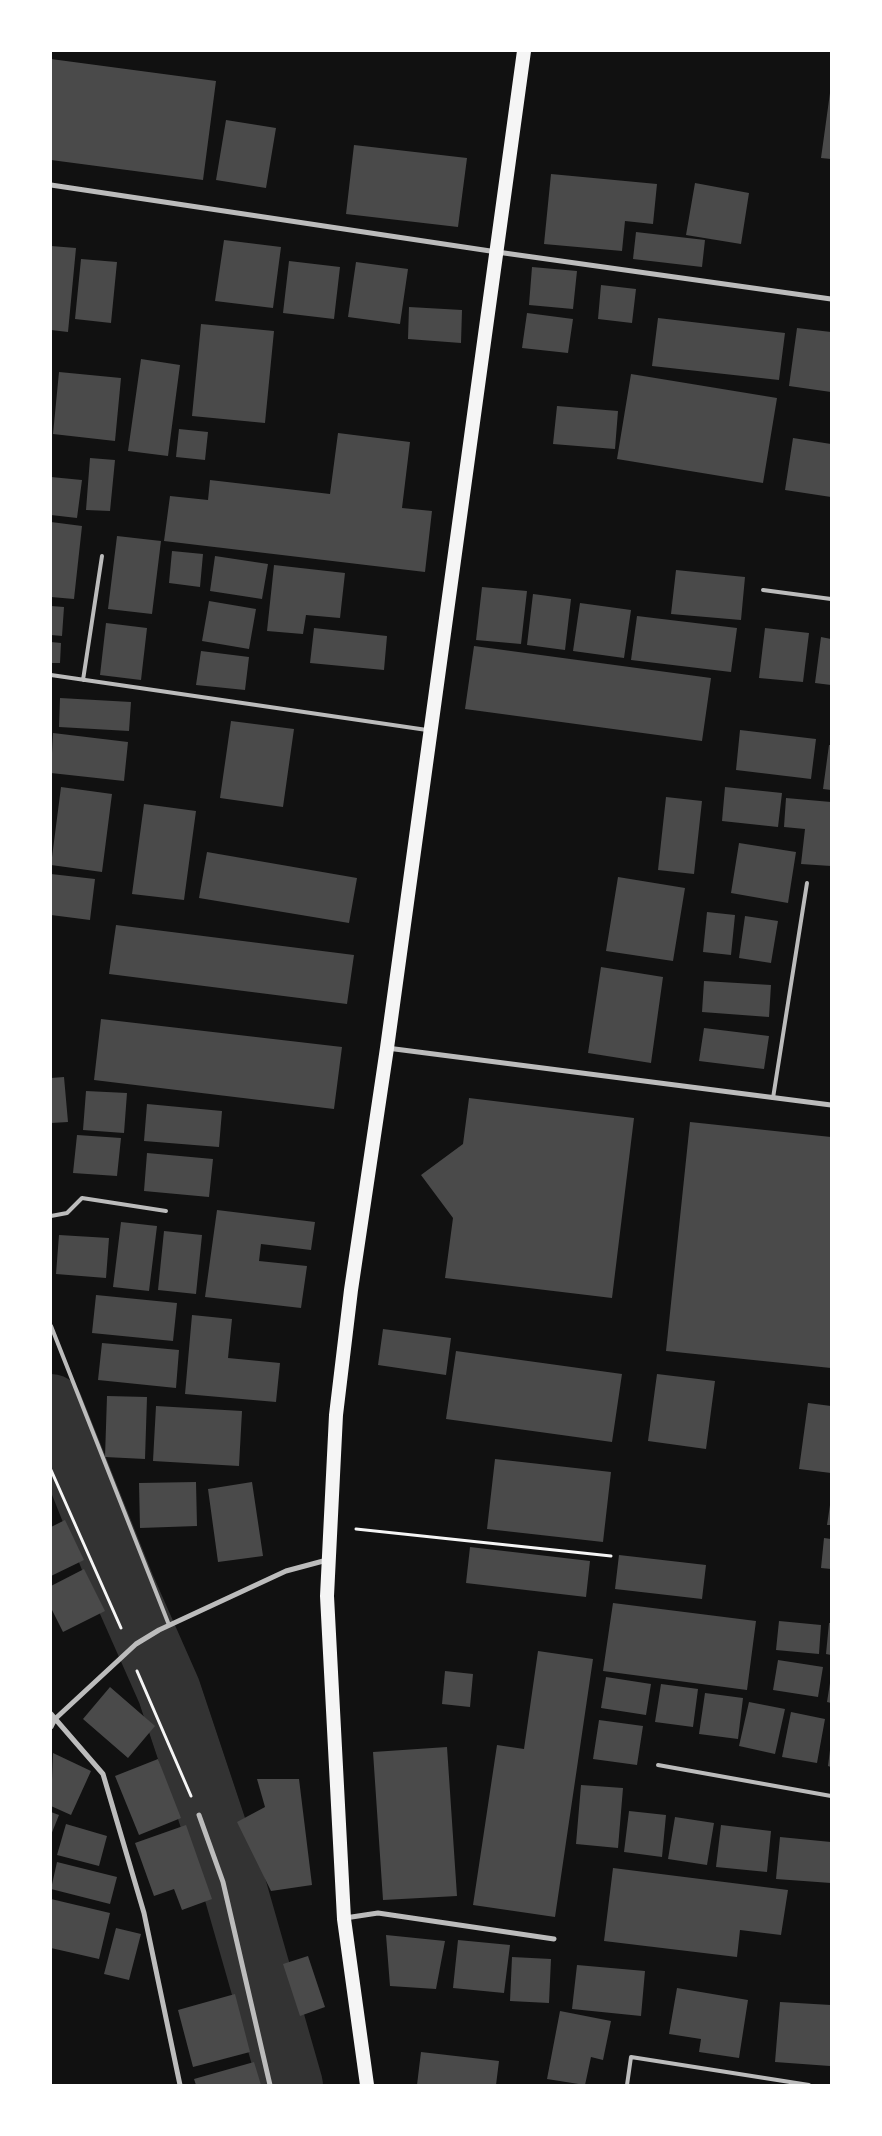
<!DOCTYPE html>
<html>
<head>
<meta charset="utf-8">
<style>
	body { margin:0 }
	#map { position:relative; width:882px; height:2136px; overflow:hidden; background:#111; font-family:Commissioner,sans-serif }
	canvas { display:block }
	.frame { position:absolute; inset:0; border:52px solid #fff; pointer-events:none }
</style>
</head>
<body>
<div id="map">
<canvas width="882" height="2136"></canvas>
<div class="frame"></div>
</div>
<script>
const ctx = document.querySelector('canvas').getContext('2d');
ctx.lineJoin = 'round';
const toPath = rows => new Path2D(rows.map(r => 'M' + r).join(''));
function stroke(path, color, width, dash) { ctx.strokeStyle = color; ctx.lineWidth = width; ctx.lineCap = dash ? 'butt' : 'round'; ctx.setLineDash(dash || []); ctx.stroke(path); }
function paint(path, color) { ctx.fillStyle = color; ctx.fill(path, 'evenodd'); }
const river = toPath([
	[51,1406,124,1589,169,1691,235,1889,291,2085]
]);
const building = toPath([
	[51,59,216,81,203,180,51,160],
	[830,93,831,93,831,159,821,158],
	[226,120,276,128,266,188,216,180],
	[354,145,467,158,458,227,346,214],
	[551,174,657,184,653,224,625,221,622,251,544,244],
	[695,183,749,193,741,244,686,235],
	[636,232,705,240,702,267,633,259],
	[224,240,281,247,273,308,215,301],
	[51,246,76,248,68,332,51,330],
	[81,259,117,262,111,323,75,319],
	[289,261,340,267,334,319,283,313],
	[356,262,408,269,400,324,348,317],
	[532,267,577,271,573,309,529,305],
	[601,285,636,289,632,323,598,319],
	[409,307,462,310,461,343,408,339],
	[527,313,573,319,568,353,522,348],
	[658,318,785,333,779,380,652,366],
	[201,324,274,331,265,423,192,416],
	[797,328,831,332,831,392,789,386],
	[141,359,180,365,168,456,128,451],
	[59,372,121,378,115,441,53,434],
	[631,374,777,398,763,483,617,459],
	[557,406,618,411,615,449,553,444],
	[179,429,208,432,205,460,176,457],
	[338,433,410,442,402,508,432,511,425,572,164,541,170,496,208,500,210,480,330,494],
	[793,438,831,444,831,497,785,490],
	[90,458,115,460,110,511,86,510],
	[51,477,82,480,77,518,51,515],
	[51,522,82,526,74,599,51,597],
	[117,536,161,541,152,614,108,609],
	[172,551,203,554,200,587,169,583],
	[215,556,268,564,262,599,210,591],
	[274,565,345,573,340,618,306,615,303,634,267,631],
	[676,570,745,577,741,620,671,614],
	[482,587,527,591,521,644,476,640],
	[533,594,571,599,565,650,527,645],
	[209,601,256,609,249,649,202,641],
	[580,603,631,610,624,658,573,651],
	[51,606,64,607,62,636,51,635],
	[637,616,737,628,731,672,631,660],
	[106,623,147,628,141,680,100,675],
	[314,628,387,636,384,670,310,663],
	[765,628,809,633,803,682,759,678],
	[821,637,831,639,831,685,815,683],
	[51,642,61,643,60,663,51,663],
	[474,646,711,678,702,741,465,709],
	[201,651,249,657,245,690,196,685],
	[60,698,131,702,129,731,59,727],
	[231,721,294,729,283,807,220,798],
	[740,730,816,739,811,779,736,770],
	[53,733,128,742,124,781,51,773],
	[829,745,831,745,831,790,823,789],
	[61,787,112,794,102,872,51,865],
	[725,787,782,793,778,827,722,821],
	[666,797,702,801,694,874,658,870],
	[786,798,831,802,831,866,801,864,805,829,784,827],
	[144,804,196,811,184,900,132,894],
	[739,843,796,852,788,903,731,893],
	[207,852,357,878,349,923,199,898],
	[51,874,95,879,90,920,51,915],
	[618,877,685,888,673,961,606,951],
	[707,912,735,915,731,955,703,952],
	[745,916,778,921,771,963,739,958],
	[116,925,354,955,347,1004,109,974],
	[601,967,663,977,651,1063,588,1053],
	[704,981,771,985,769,1017,702,1012],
	[101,1019,342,1047,334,1109,94,1080],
	[704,1028,769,1036,764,1069,699,1061],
	[64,1077,68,1122,51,1123,51,1078],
	[86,1091,127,1093,124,1133,83,1130],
	[469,1098,634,1118,612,1298,445,1278,453,1218,421,1175,463,1144],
	[147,1104,222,1111,219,1147,144,1141],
	[690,1122,831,1137,831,1368,666,1351],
	[77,1135,121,1138,117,1176,73,1173],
	[147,1153,213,1159,209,1197,144,1191],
	[217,1210,315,1222,311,1250,261,1244,259,1261,307,1266,301,1308,205,1297],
	[121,1222,157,1226,149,1291,113,1287],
	[164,1231,202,1235,196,1294,158,1290],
	[59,1235,109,1238,106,1278,56,1274],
	[96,1295,177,1303,173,1341,92,1333],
	[192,1315,232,1319,228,1358,280,1363,276,1402,185,1394],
	[383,1329,451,1338,446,1375,378,1365],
	[102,1343,179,1350,176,1388,98,1380],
	[456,1351,622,1374,612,1442,446,1419],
	[657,1374,715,1381,706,1449,648,1441],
	[107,1396,147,1397,145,1459,105,1457],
	[808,1403,831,1406,831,1473,799,1469],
	[156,1406,242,1411,239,1466,153,1461],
	[495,1459,611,1472,603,1542,487,1529],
	[196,1482,197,1526,140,1528,139,1483],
	[252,1482,263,1556,218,1562,208,1489],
	[830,1505,831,1505,831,1525,827,1525],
	[65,1520,84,1560,51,1576,51,1527],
	[824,1538,831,1539,831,1569,821,1568],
	[470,1547,590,1561,586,1597,466,1583],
	[619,1555,706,1565,702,1599,615,1589],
	[84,1569,105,1611,63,1632,51,1608,51,1586],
	[613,1603,756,1621,747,1690,603,1671],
	[779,1621,821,1625,819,1654,776,1650],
	[829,1623,831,1623,831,1655,826,1654],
	[538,1651,593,1659,555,1917,473,1905,497,1745,524,1749],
	[778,1660,823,1667,818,1697,773,1690],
	[445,1671,473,1674,470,1707,442,1704],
	[606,1677,651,1684,646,1715,601,1708],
	[830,1683,831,1683,831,1703,827,1702],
	[661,1684,698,1689,693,1727,655,1722],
	[110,1687,155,1726,128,1758,83,1719],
	[705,1693,743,1698,738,1739,699,1734],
	[749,1702,785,1709,775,1754,739,1746],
	[791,1712,825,1719,817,1763,782,1757],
	[599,1720,643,1726,637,1765,593,1759],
	[447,1747,457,1896,383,1900,373,1752],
	[830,1750,831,1750,831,1767,828,1766],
	[53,1753,91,1771,71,1815,51,1806],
	[158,1759,181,1818,139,1835,115,1776],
	[257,1779,299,1779,312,1885,271,1891,237,1822,265,1807],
	[581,1785,623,1788,618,1848,576,1844],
	[629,1811,666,1815,662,1857,624,1852],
	[51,1812,59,1815,51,1835],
	[675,1817,714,1823,707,1865,668,1859],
	[66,1824,107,1836,99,1866,57,1855],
	[186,1825,212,1899,182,1910,174,1889,154,1896,135,1843],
	[721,1825,771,1831,767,1872,716,1867],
	[780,1837,831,1842,831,1883,776,1879],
	[57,1862,117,1877,110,1904,51,1889],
	[613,1868,788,1890,781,1935,740,1930,737,1957,604,1941],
	[51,1899,110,1913,99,1959,51,1948],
	[116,1928,141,1934,129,1980,104,1974],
	[386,1935,445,1941,436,1989,390,1986],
	[458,1940,510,1945,504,1993,453,1988],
	[308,1956,325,2007,300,2016,283,1964],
	[512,1957,551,1959,549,2003,510,2001],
	[577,1965,645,1971,641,2016,572,2009],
	[677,1988,748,2000,739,2058,699,2052,701,2039,669,2034],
	[235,1994,250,2052,193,2067,178,2010],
	[780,2002,831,2005,830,2066,775,2062],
	[560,2011,611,2021,603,2060,591,2057,585,2085,547,2079],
	[421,2052,499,2061,496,2085,417,2085],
	[254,2062,261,2085,196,2085,194,2079]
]);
const path = toPath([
	[51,1470,121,1628],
	[356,1529,611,1556],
	[137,1671,191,1796]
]);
const service = toPath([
	[763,590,831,599],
	[51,675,427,730],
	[83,680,102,556],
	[773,1098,807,883],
	[51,1216,67,1213,82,1198,166,1211],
	[51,1326,169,1625],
	[658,1765,831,1796],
	[627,2085,631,2057,809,2085]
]);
const minor = toPath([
	[51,185,497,252,831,299],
	[387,1048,831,1105],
	[51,1714,103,1774,144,1913,180,2085],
	[51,1727,55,1719,136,1644,159,1630,286,1571,327,1560],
	[199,1815,223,1882,270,2085],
	[345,1918,378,1913,554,1939]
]);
const trunk = toPath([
	[367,2085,344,1919,327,1596,336,1415,351,1290,387,1048,524,51]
]);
stroke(river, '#333', 64);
paint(building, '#4a4a4a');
stroke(path, '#f5f5f5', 3);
stroke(service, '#bcbcbc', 4);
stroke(minor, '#bcbcbc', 5);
stroke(trunk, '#f5f5f5', 14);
</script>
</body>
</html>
